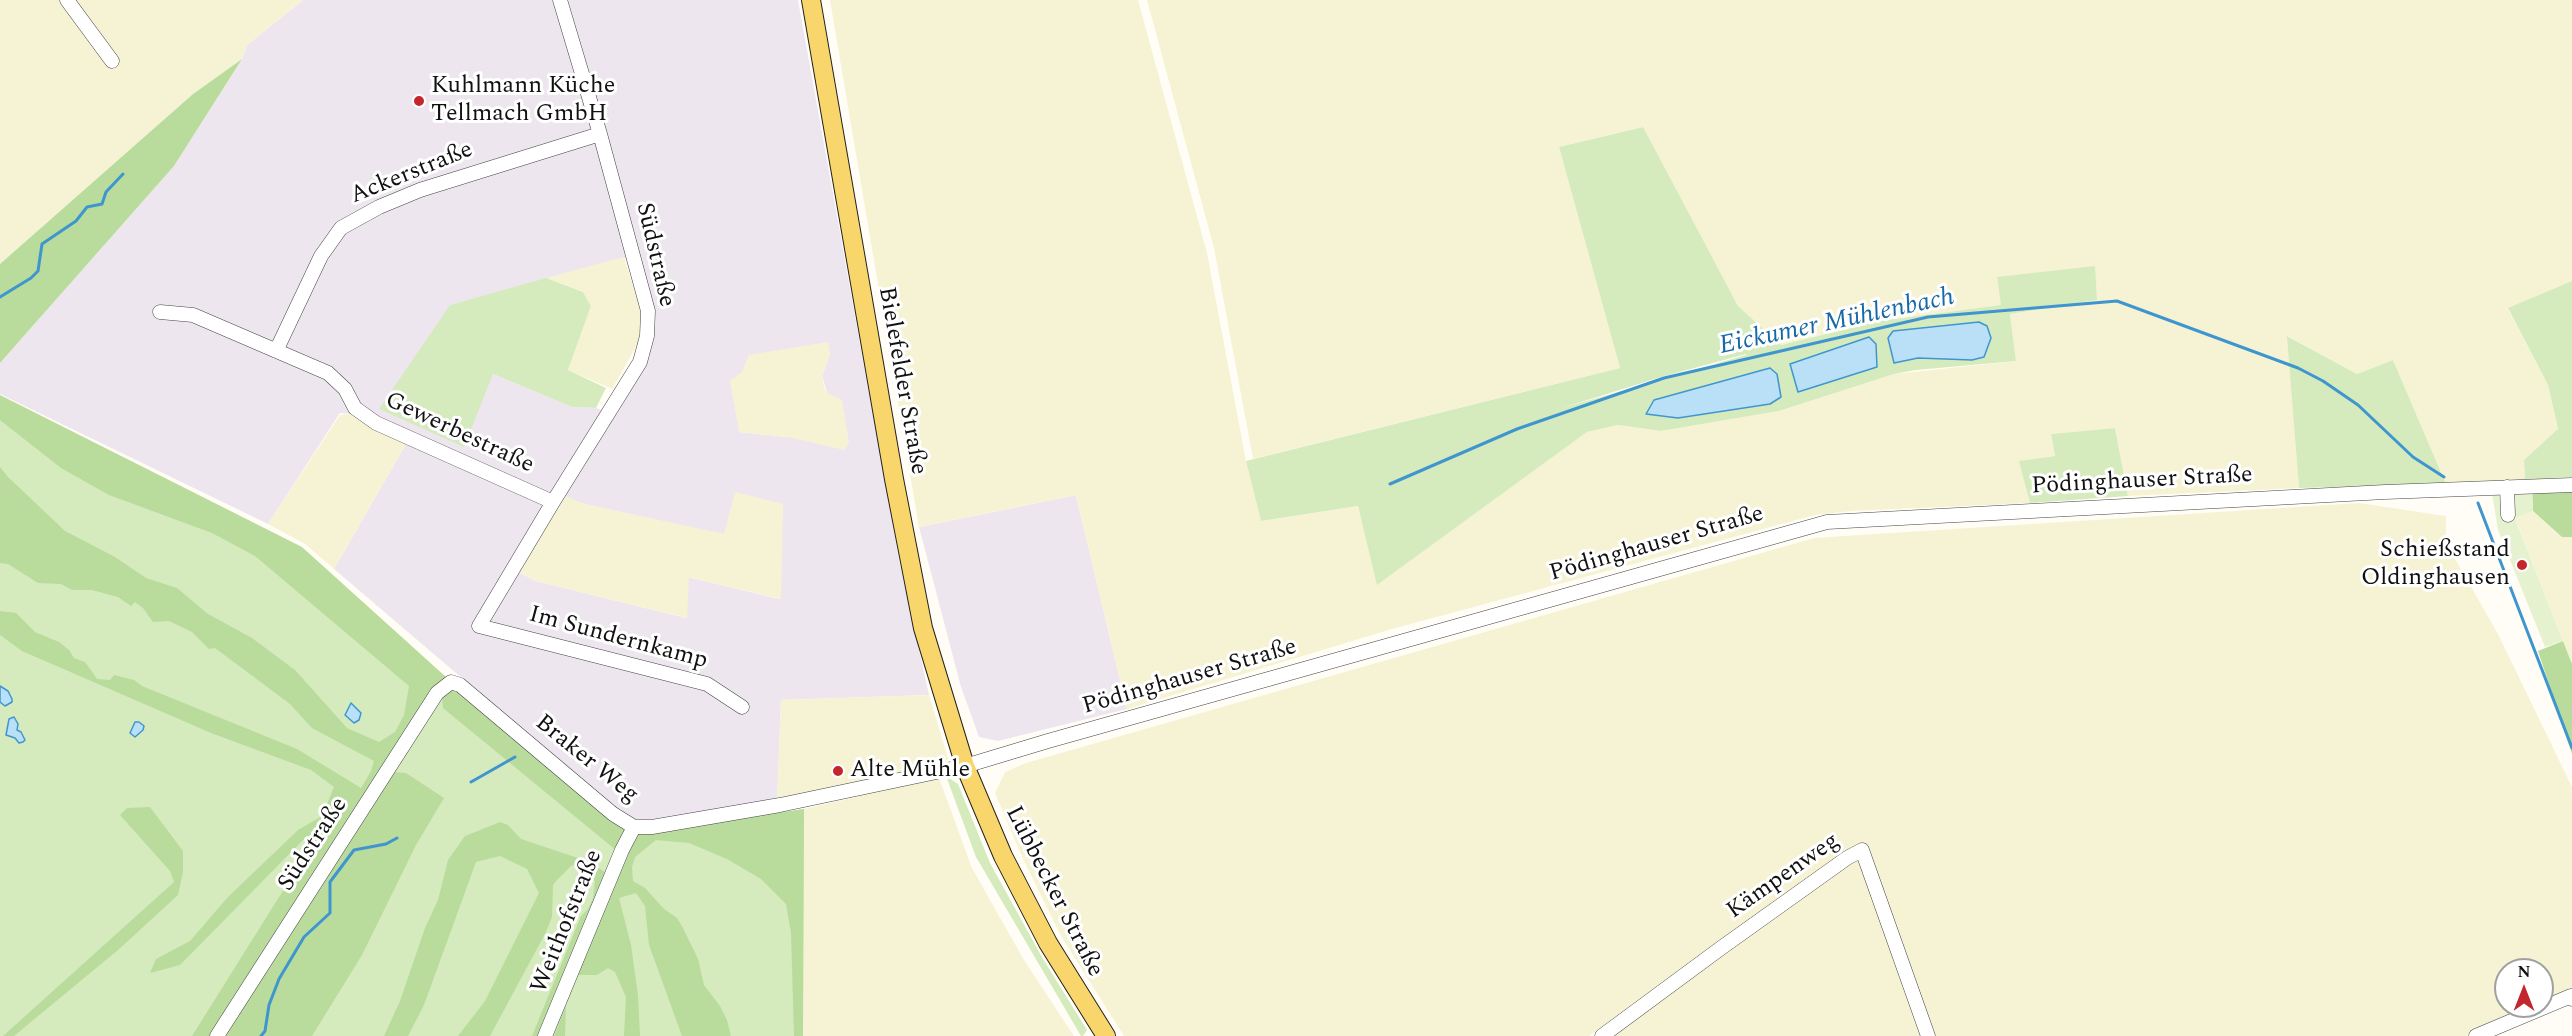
<!DOCTYPE html>
<html>
<head>
<meta charset="utf-8">
<style>
	body { margin:0 }
	#map { position:relative; width:2572px; height:1036px; overflow:hidden; background:#fffdf5; font-family:Spectral,serif }
	canvas { display:block }
	.north { position:absolute; left:2494px; top:958px; width:60px; height:60px; box-sizing:border-box; background:#fff; border:2px solid #a0a0a0; border-radius:50%; rotate:0deg; font-size:16px; font-weight:700; line-height:24px; text-align:center; color:#111 }
	.north::after { content:''; display:block; margin:auto; width:21px; height:27px; background:#c4262e; clip-path:polygon(50% 0,100% 100%,50% 72%,0 100%) }
</style>
</head>
<body>
<div id="map">
<canvas width="2572" height="1036"></canvas>
<div class="north">N</div>
</div>
<script>
const ctx = document.querySelector('canvas').getContext('2d');
ctx.lineJoin = 'round';
function paint(path, color) { ctx.fillStyle = color; ctx.fill(path, 'evenodd'); }
const toPath = rows => new Path2D(rows.map(r => 'M' + r).join(''));
function stroke(path, color, width, dash) { ctx.strokeStyle = color; ctx.lineWidth = width; ctx.lineCap = dash ? 'butt' : 'round'; ctx.setLineDash(dash || []); ctx.stroke(path); }
function label(font, color, halo, rows, align = 'center') {
  ctx.font = font + ' Spectral,serif'; ctx.lineWidth = 6; ctx.setLineDash([]); ctx.textBaseline = 'middle'; ctx.strokeStyle = halo; ctx.fillStyle = color; for (const [text, x, y, turn = 0] of rows) {
    ctx.save(); ctx.translate(x, y); ctx.rotate((+turn || 0) * Math.PI / 180); ctx.textAlign = isNaN(turn) ? turn : align; if (halo) ctx.strokeText(text, 0, 0); ctx.fillText(text, 0, 0); ctx.restore();
  }
}
const industrial = toPath([
	[303,0,798,0,899,560,929,695,781,700,777,805,658,824,626,818,334,569,407,442,364,424,351,414,340,413,268,524,0,394,0,363,174,166,242,59,247,45],
	[638,255,647,358,617,414,596,408,572,407,493,374,450,305],
	[830,354,822,376,827,393,789,437,739,432],
	[565,497,584,504,725,535,780,599,688,577,686,618,536,581,518,572],
	[1076,495,1127,709,998,741,979,737,961,687,919,527]
]);
const farmland = toPath([
	[0,0,303,0,247,45,242,59,193,94,0,264],
	[830,0,1138,0,1207,253,1246,461,1261,521,1358,506,1378,584,1587,432,1618,425,1661,431,1779,411,1894,374,2016,361,2010,314,2097,300,1997,277,2002,305,1880,321,1781,345,1738,306,1642,127,1559,147,1620,368,1253,459,1214,248,1147,0,2572,0,2572,281,2508,309,2548,385,2558,430,2524,460,2525,480,2446,484,2393,360,2357,374,2288,336,2299,488,2128,496,2115,428,2051,434,2055,456,2020,461,2030,503,1852,511,1815,515,1392,629,1127,709,1076,495,919,527],
	[624,257,642,316,642,336,612,389,568,370,591,306,583,292,546,278],
	[828,342,830,354,822,376,824,387,827,393,842,400,849,443,844,450,789,437,739,432,730,381,742,372,749,355],
	[351,414,364,424,407,442,334,569,305,544,268,524,340,415],
	[735,492,783,504,781,599,689,577,687,618,536,581,518,572,566,496,584,504,724,534],
	[2359,503,2446,516,2446,543,2498,634,2572,787,2572,991,2542,1004,2542,970,2506,970,2506,1006,2537,1006,2466,1036,1932,1036,1862,845,1589,1036,1124,1036,1061,936,1023,859,995,793,1005,772,1026,763,1814,538],
	[2533,511,2562,537,2572,537,2572,664,2515,517],
	[929,695,948,758,942,768,777,805,781,700],
	[939,778,972,868,1024,960,1074,1036,803,1036,804,809],
	[1859,856,1925,1036,1606,1036]
]);
const green = toPath([
	[1643,127,1738,306,1781,345,1880,321,2001,305,1997,277,2095,266,2097,300,2010,314,2016,361,1916,370,1894,374,1779,411,1661,431,1618,425,1587,432,1377,585,1358,506,1261,521,1246,461,1620,368,1559,147],
	[1979,322,1972,360,1918,358,1894,363],
	[1746,354,1746,355,1559,409,1661,377],
	[1770,368,1777,374,1678,418,1646,413,1654,400],
	[546,278,583,292,591,306,568,370,606,388,596,408,572,407,493,374,464,447,379,409,450,305],
	[2572,281,2572,477,2525,480,2524,460,2558,429,2548,385,2508,308],
	[2287,336,2357,374,2393,360,2446,484,2299,488],
	[0,406,292,558,460,688,611,817,661,830,804,809,803,1036,0,1036],
	[2115,428,2128,496,2030,503,2019,461,2055,456,2051,434],
	[946,776,958,784,990,863,1043,959,1087,1030,1083,1036,1081,1036,976,857]
]);
const forest = toPath([
	[242,59,174,166,0,363,0,264,193,94],
	[0,395,302,547,446,677,434,691,212,1036,192,1036,316,838,305,838,180,965,150,973,156,959,190,941,228,897,298,830,322,816,334,787,311,770,211,733,22,651,0,635,0,611,16,613,35,632,59,642,69,650,74,658,85,662,97,679,110,680,114,675,134,680,142,686,297,749,361,788,371,771,374,761,312,728,290,704,215,648,209,649,192,632,169,621,153,622,143,608,135,602,131,606,118,597,92,590,72,590,61,584,38,583,8,564,0,563,0,467,8,477,65,531,115,557,146,578,177,588,208,614,252,638,295,670,347,728,379,742,395,732,404,715,409,686,255,556,212,533,109,495,61,468,0,420],
	[2572,490,2572,537,2562,537,2533,511,2532,491],
	[2563,641,2572,664,2572,754,2538,651],
	[455,687,629,824,617,851,443,708,442,695],
	[392,772,406,773,444,798,416,845,362,955,312,1036,222,1036],
	[150,807,183,851,183,872,178,895,118,950,14,1036,3,1036,174,882,170,871,120,815,127,808],
	[804,809,803,1036,794,1036,791,933,786,904,761,879,727,859,689,843,656,840,635,857,632,867,633,881,645,888,664,909,677,918,683,928,698,959,704,985,720,1006,727,1020,731,1036,682,1036,649,945,645,906,636,893,619,898,631,945,638,995,640,1036,624,1036,626,997,615,972,608,968,597,975,577,975,638,827,661,830],
	[500,822,508,825,521,839,587,861,610,875,542,1036,532,1036,581,916,588,909,593,898,595,881,572,865,557,880,553,885,552,917,546,932,490,1036,458,1036,485,1001,539,893,527,869,500,856,476,862,424,1005,408,1036,384,1036,400,1001,425,928,438,900,448,860,465,836],
	[566,1006,565,1036,554,1036]
]);
const pitch = toPath([
	[2532,491,2533,511,2515,518,2563,641,2545,647,2498,530,2492,493]
]);
const water = toPath([
	[1979,322,1987,326,1991,338,1984,357,1972,360,1918,358,1894,363,1888,338,1893,331,1979,322],
	[1869,337,1876,344,1877,367,1798,392,1790,364,1869,337],
	[1770,368,1777,374,1781,397,1770,404,1678,418,1646,414,1654,400,1770,368],
	[0,686,8,691,12,699,12,702,5,706,0,702,0,686],
	[351,703,361,713,359,720,354,723,345,715,351,703],
	[14,717,18,724,17,730,21,732,25,740,23,742,19,743,15,738,6,735,9,719,14,717],
	[135,722,139,722,144,726,143,730,135,737,130,733,135,722]
]);
const stream = toPath([
	[0,297,31,278,38,271,42,244,76,221,87,207,102,204,106,192,123,174],
	[1390,484,1517,429,1664,378,1928,317,2117,301,2298,368,2323,381,2358,405,2413,457,2444,477],
	[2478,503,2572,748],
	[471,782,515,757],
	[261,1036,265,1031,269,1005,279,979,304,937,330,913,330,882,354,850,386,844,397,838]
]);
const minor = toPath([
	[67,0,112,61],
	[560,0,600,134,648,311,647,336,640,362,553,502,479,626,707,684,742,707],
	[160,312,193,315,328,373,345,389,355,408,376,423,553,502],
	[276,351,321,256,341,228,379,207,420,190,600,134],
	[2507,487,2508,515],
	[217,1036,437,693,451,682,460,685,613,814,634,827,652,827,780,805,965,766,1048,741,1827,522,2385,492,2572,485],
	[545,1036,622,850,634,827],
	[1602,1036,1721,948,1847,858,1862,850,1928,1036],
	[2476,1036,2571,996,2572,999]
]);
const major = toPath([
	[811,0,894,479,923,628,965,766,1003,856,1048,943,1106,1036]
]);
const markers = [
	[419,101,6,"#c4262e"],
	[2522,565,6,"#c4262e"],
	[838,771,6,"#c4262e"]
];
const poiNames = [
	["Kuhlmann Küche",431,87],
	["Tellmach GmbH",431,115],
	["Schießstand",2510,551,"right"],
	["Oldinghausen",2510,579,"right"],
	["Alte Mühle",850,771]
];
const streetNames = [
	["Ackerstraße",412,174,-22],
	["Südstraße",654,255,77],
	["Bielefelder Straße",901,381,80],
	["Gewerbestraße",459,434,25],
	["Pödinghauser Straße",2142,482,-3],
	["Pödinghauser Straße",1657,545,-16],
	["Im Sundernkamp",618,639,15],
	["Pödinghauser Straße",1190,678,-16],
	["Braker Weg",586,760,39],
	["Südstraße",314,845,-57],
	["Kämpenweg",1784,877,-35],
	["Lübbecker Straße",1053,892,63],
	["Weithofstraße",568,922,-68]
];
const waterNames = [
	["Eickumer Mühlenbach",1837,323,-12]
];
paint(industrial, '#eee6ef');
paint(farmland, '#f6f3d4');
paint(green, '#d5ebbd');
paint(forest, '#b9dc9c');
paint(pitch, '#e6f2cf');
paint(water, '#b9e0f7');
stroke(water, '#3f96cf', 1.5);
stroke(stream, '#3f96cf', 3);
stroke(minor, '#444', 15);
stroke(major, '#222', 20);
stroke(minor, '#fff', 14);
stroke(major, '#f9d66b', 18);
for (const [x, y, r, color] of markers) { const dot = new Path2D(); dot.arc(x, y, r, 0, 2 * Math.PI); ctx.fillStyle = color; ctx.fill(dot); stroke(dot, '#fff', 2); }
label('24px', '#111', '#fff', poiNames, 'left');
label('24px', '#111', '#fff', streetNames);
label('italic 26px', '#1768a6', '#fff', waterNames);
</script>
</body>
</html>
